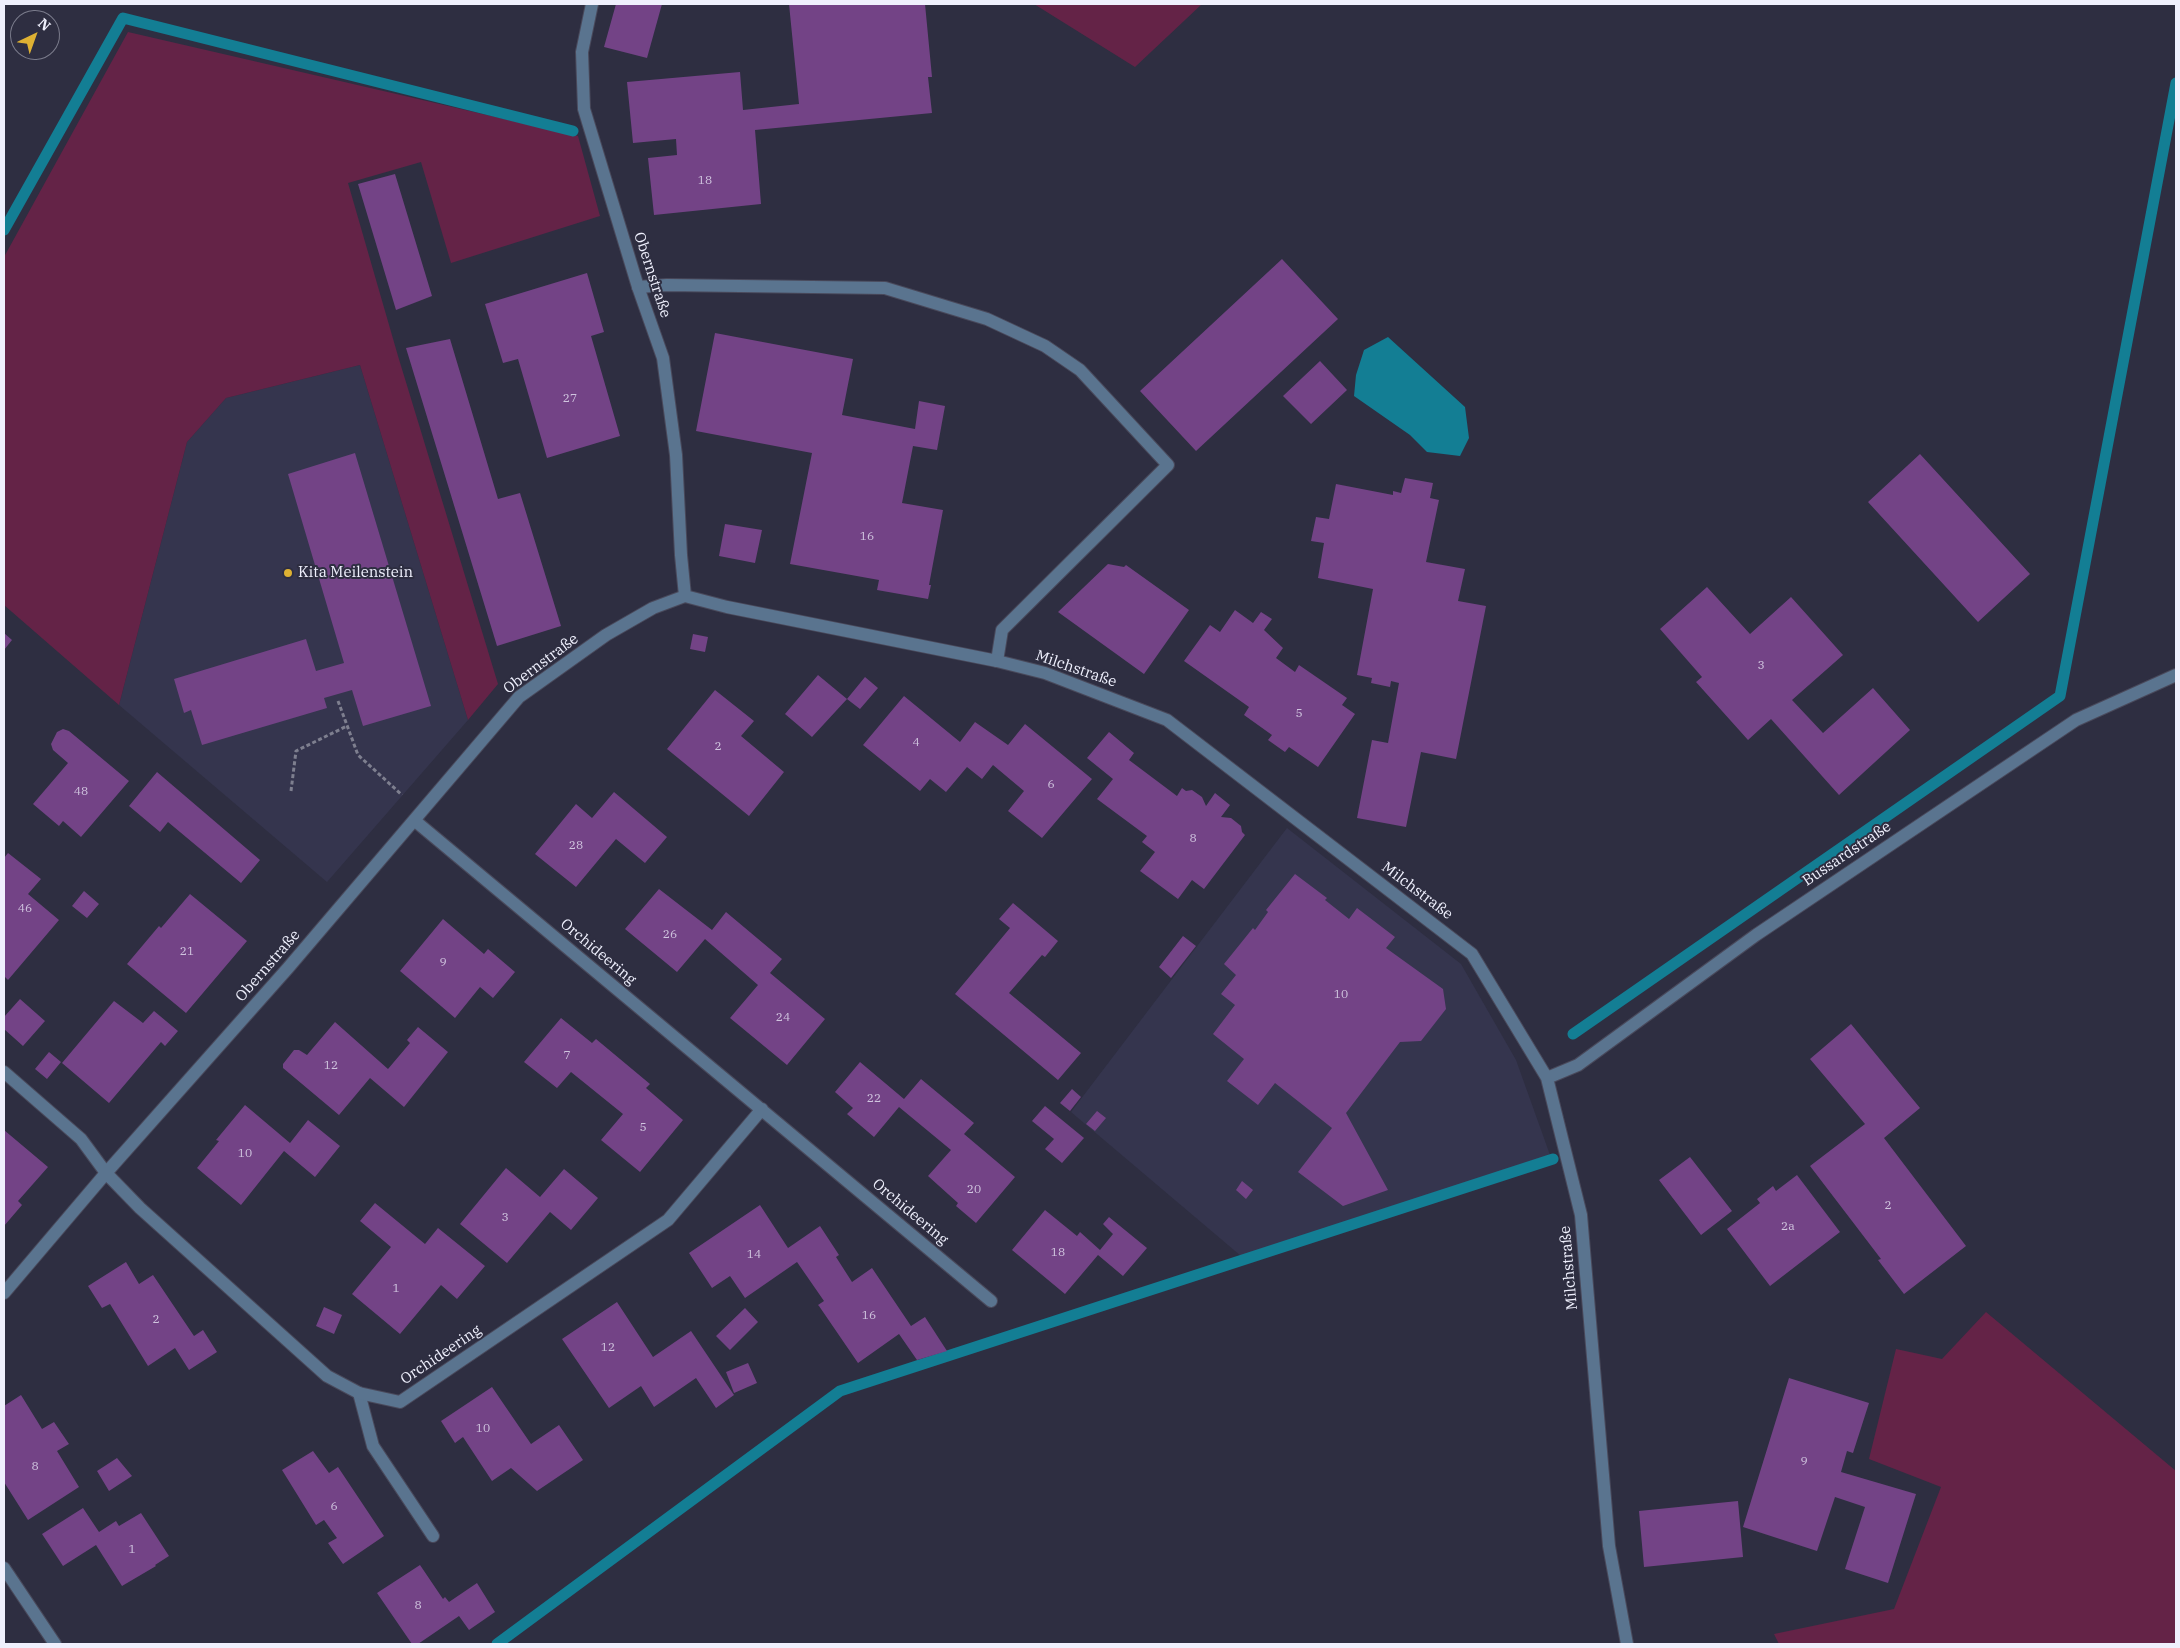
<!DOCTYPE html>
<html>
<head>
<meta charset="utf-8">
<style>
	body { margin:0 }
	#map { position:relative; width:2180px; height:1648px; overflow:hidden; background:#2e2e41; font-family:"IBM Plex Serif",serif }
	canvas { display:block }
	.frame { position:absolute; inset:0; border:5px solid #eff0fd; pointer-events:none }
	.north { position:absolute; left:10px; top:10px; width:50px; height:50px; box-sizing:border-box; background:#2e2e41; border:1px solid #7b7c8c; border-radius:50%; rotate:42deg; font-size:14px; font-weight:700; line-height:20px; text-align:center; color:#eff0fd }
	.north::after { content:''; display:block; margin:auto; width:18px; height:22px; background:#deb133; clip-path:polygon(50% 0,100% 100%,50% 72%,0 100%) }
</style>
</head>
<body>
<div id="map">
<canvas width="2180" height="1648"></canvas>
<div class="frame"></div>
<div class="north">N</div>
</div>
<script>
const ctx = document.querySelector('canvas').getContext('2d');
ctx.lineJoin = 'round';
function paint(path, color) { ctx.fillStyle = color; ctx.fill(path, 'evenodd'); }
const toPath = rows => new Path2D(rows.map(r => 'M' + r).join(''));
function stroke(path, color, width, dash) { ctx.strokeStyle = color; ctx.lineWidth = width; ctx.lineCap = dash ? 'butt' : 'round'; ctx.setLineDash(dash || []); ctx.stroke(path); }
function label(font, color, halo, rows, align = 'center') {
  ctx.font = font + ' "IBM Plex Serif",serif'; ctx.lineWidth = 4; ctx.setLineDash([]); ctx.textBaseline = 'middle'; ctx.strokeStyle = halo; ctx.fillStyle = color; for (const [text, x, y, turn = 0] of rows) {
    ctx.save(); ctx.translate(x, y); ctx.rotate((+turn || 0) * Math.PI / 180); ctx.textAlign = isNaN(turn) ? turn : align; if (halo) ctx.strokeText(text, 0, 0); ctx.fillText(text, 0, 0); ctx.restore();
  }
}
const built = toPath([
	[360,365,468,720,327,882,119,705,187,442,226,398],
	[1287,828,1461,964,1516,1060,1550,1155,1241,1256,1071,1112]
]);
const green = toPath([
	[1034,4,1202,4,1135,67],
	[128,32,578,136,600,216,451,263,421,162,348,183,398,356,498,684,468,720,360,365,226,398,187,442,119,705,4,605,4,257],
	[1986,1312,2176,1471,2176,1644,1779,1644,1774,1634,1894,1609,1941,1487,1869,1459,1896,1349,1942,1359]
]);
const water = toPath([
	[1388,337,1465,407,1469,438,1460,456,1427,452,1410,435,1354,396,1356,375,1364,350]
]);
const stream = toPath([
	[4,230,123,18,573,131],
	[1573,1034,2060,696,2176,83],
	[497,1644,840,1391,1553,1159]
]);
const building = toPath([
	[616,4,662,4,647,58,604,47],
	[789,4,925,4,932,77,928,77,932,113,755,130,761,204,654,215,648,158,677,155,676,139,633,143,627,82,740,72,743,110,799,104],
	[395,174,432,296,396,310,358,184],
	[1282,259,1338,319,1196,451,1140,391],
	[587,273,604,332,591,336,620,436,547,458,518,359,503,363,485,304],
	[715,333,853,359,842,415,915,429,919,401,945,406,937,450,913,446,902,503,943,510,929,585,931,585,928,599,877,590,879,580,790,564,812,453,696,431],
	[450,339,498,499,520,493,561,626,497,646,406,348],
	[1320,361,1347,390,1311,424,1283,396],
	[355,453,431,706,363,726,352,690,324,698,327,708,202,745,191,710,184,713,174,679,306,639,316,671,344,663,288,474],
	[1920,454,2030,574,1978,622,1868,502],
	[1405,478,1433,483,1430,498,1439,500,1426,562,1465,569,1458,601,1486,606,1456,759,1421,752,1406,827,1357,818,1372,740,1388,743,1399,683,1391,681,1390,687,1371,683,1372,678,1357,675,1373,589,1318,578,1324,543,1311,541,1316,517,1329,519,1336,484,1393,495,1393,491,1401,493],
	[725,524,762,530,755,563,719,556],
	[1108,564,1124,567,1126,565,1189,610,1144,674,1058,612],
	[1707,587,1750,634,1791,597,1843,655,1792,700,1823,733,1873,688,1910,730,1839,795,1771,719,1748,740,1696,682,1702,677,1660,629],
	[1235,610,1253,623,1261,612,1272,619,1264,630,1283,648,1276,658,1295,672,1299,665,1347,698,1342,705,1355,714,1318,767,1289,747,1285,752,1268,740,1272,735,1244,715,1249,707,1184,661,1210,625,1220,632],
	[4,633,12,640,4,650],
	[693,634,708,637,705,652,690,649],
	[818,675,847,699,812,737,785,714],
	[865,677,878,688,860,709,847,699],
	[715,690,754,721,741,736,784,772,749,816,667,749],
	[904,696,960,742,975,722,1008,745,1025,724,1092,779,1042,838,1008,811,1024,791,993,765,982,779,967,767,946,792,930,779,920,791,863,745],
	[63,729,69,731,129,781,81,837,63,821,59,826,33,804,68,763,53,750,51,744,57,732],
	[1109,732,1134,753,1129,760,1177,796,1182,788,1186,791,1192,790,1202,797,1206,806,1215,793,1230,805,1221,817,1231,818,1241,826,1242,832,1245,835,1204,889,1192,880,1178,899,1140,871,1155,852,1142,842,1147,836,1097,799,1113,779,1087,758],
	[157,772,260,860,241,883,168,822,160,832,129,806],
	[614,792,667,837,645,863,616,839,576,887,535,854,576,804,592,818],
	[8,853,41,879,28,894,59,920,8,980,4,976,4,858],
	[1295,874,1327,898,1325,900,1349,919,1357,908,1395,937,1386,948,1443,989,1446,1009,1421,1041,1400,1042,1346,1113,1388,1190,1343,1206,1298,1172,1332,1128,1275,1083,1258,1105,1227,1081,1244,1059,1213,1034,1235,1005,1221,994,1236,975,1224,964,1253,928,1255,930,1268,912,1266,910],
	[659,889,712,930,726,912,782,959,770,973,825,1019,787,1065,730,1018,758,985,705,939,677,972,625,929],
	[84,891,99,904,87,918,72,906],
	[190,894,247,941,186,1013,127,964,159,926,161,928],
	[1013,903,1058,941,1045,957,1042,955,1009,993,1081,1053,1058,1080,955,994,1010,928,999,919],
	[443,919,484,954,488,949,515,972,493,998,480,987,455,1018,400,971],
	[1183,936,1196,946,1171,978,1159,967],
	[20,999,45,1021,23,1046,4,1029,4,1017],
	[114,1001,143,1023,154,1011,178,1031,165,1046,161,1042,109,1103,62,1063],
	[561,1018,592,1043,596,1039,650,1084,646,1088,683,1120,640,1172,601,1140,623,1114,571,1072,557,1088,524,1062],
	[335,1022,388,1069,410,1043,407,1040,418,1027,448,1052,404,1107,370,1078,339,1115,283,1068,283,1064,294,1050,299,1050,307,1055],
	[1851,1024,1920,1108,1884,1138,1966,1246,1904,1294,1878,1260,1881,1259,1810,1166,1865,1124,1810,1059],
	[49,1052,61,1062,47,1079,35,1069],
	[860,1062,904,1099,921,1079,974,1123,964,1134,1015,1177,976,1223,956,1206,958,1203,928,1176,951,1150,899,1107,874,1137,847,1114,853,1108,835,1092],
	[1072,1089,1081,1097,1070,1111,1060,1103],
	[245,1105,290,1143,308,1120,340,1146,315,1177,284,1151,241,1205,197,1168,219,1141,216,1140],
	[1045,1106,1084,1138,1062,1163,1045,1149,1054,1139,1032,1121],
	[1097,1111,1106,1118,1095,1131,1086,1124],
	[4,1130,48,1167,18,1201,22,1205,4,1226],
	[1690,1157,1732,1211,1701,1235,1659,1180],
	[506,1168,540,1197,564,1169,598,1198,571,1230,550,1212,507,1263,460,1224],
	[1797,1175,1840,1232,1770,1286,1727,1229,1760,1203,1757,1199,1773,1186,1776,1191],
	[1242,1181,1253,1190,1246,1199,1236,1190],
	[375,1203,425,1244,438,1228,485,1266,457,1299,441,1285,400,1334,352,1294,391,1247,360,1221],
	[760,1205,788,1248,820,1226,839,1255,836,1257,852,1282,872,1268,911,1326,925,1317,947,1351,917,1360,899,1334,858,1363,819,1306,818,1305,824,1301,797,1262,745,1298,730,1276,712,1288,689,1253],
	[1045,1210,1077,1236,1080,1232,1100,1250,1113,1234,1103,1224,1109,1217,1147,1248,1123,1276,1098,1255,1065,1294,1012,1250],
	[126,1262,139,1284,153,1275,194,1336,203,1330,217,1352,189,1370,175,1348,148,1366,110,1304,102,1308,88,1286],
	[617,1302,653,1357,691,1331,734,1395,716,1408,696,1378,654,1407,641,1386,609,1408,562,1339],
	[324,1307,342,1315,334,1334,316,1326],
	[745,1308,758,1322,730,1350,716,1336],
	[748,1363,757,1383,734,1393,726,1372],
	[1789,1378,1869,1403,1853,1453,1847,1451,1841,1472,1916,1494,1888,1583,1845,1569,1865,1507,1835,1497,1817,1551,1743,1527],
	[492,1387,531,1444,559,1425,583,1460,537,1491,511,1468,492,1481,463,1437,455,1443,441,1421],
	[21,1395,42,1429,54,1422,69,1444,57,1451,79,1487,28,1520,4,1482,4,1406],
	[313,1451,329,1473,338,1467,384,1536,343,1564,328,1543,337,1538,324,1520,316,1525,282,1470],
	[117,1458,132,1476,109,1491,97,1471],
	[1738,1501,1743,1557,1644,1567,1639,1511],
	[83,1508,99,1532,116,1521,119,1526,141,1513,169,1556,155,1565,156,1566,122,1586,96,1545,63,1566,42,1534],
	[420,1565,443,1599,445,1597,449,1602,477,1583,495,1612,469,1630,459,1616,418,1644,412,1644,377,1593]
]);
const path = toPath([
	[338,701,358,755,402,795],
	[291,791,296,751,347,726]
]);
const lane = toPath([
	[638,287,667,285,885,288,987,319,1045,346,1080,370,1168,465,1002,630,997,661],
	[359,1393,373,1446,433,1536]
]);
const street = toPath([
	[592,4,582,52,584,109,638,287,663,358,676,455,681,555,685,596],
	[685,596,727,607,997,661,1045,673,1167,720,1472,954,1547,1078,1581,1215,1609,1546,1627,1644],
	[414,820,991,1301],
	[4,1072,81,1139,106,1173,140,1208,327,1376,359,1393,400,1402,668,1220,762,1109],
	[1547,1078,1578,1065,1756,935,2076,720,2176,675],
	[4,1293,106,1173,288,968,519,697,606,635,653,608,685,596],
	[4,1568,55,1644]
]);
const markers = [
	[288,573,5,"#deb133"]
];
const numberNames = [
	["18",705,181],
	["27",570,399],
	["16",867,537],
	["3",1761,666],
	["5",1299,714],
	["4",916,743],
	["2",718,747],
	["6",1051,785],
	["48",81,792],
	["8",1193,839],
	["28",576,846],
	["46",25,909],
	["26",670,935],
	["21",187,952],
	["9",443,963],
	["10",1341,995],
	["24",783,1018],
	["7",567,1056],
	["12",331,1066],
	["22",874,1099],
	["5",643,1128],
	["10",245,1154],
	["20",974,1190],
	["2",1888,1206],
	["3",505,1218],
	["2a",1788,1227],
	["18",1058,1253],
	["14",754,1255],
	["1",396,1289],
	["16",869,1316],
	["2",156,1320],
	["12",608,1348],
	["10",483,1429],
	["9",1804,1462],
	["8",35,1467],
	["6",334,1507],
	["1",132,1550],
	["8",418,1606]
];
const streetNames = [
	["Obernstraße",652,275,72],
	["Obernstraße",541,664,-37],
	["Milchstraße",1076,669,19],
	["Bussardstraße",1847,854,-34],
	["Milchstraße",1417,891,37],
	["Orchideering",598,952,40],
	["Obernstraße",268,966,-49],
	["Orchideering",910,1212,40],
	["Milchstraße",1569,1268,-95],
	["Orchideering",441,1355,-34]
];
const poiNames = [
	["Kita Meilenstein",298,573]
];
paint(built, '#35354e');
paint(green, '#642347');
paint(water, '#137e94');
stroke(stream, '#137e94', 11);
paint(building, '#734386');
stroke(lane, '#49495b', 14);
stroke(street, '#49495b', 14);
stroke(path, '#7e7f8f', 3, [4, 2.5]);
stroke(lane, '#5a748f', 12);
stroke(street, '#5a748f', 12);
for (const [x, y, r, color] of markers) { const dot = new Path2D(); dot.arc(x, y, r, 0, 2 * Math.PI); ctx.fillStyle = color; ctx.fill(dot); stroke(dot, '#2e2e41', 2); }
label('12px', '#d0c5df', null, numberNames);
label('15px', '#eff0fd', '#2e2e41', streetNames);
label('15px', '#eff0fd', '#2e2e41', poiNames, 'left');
</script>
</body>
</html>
